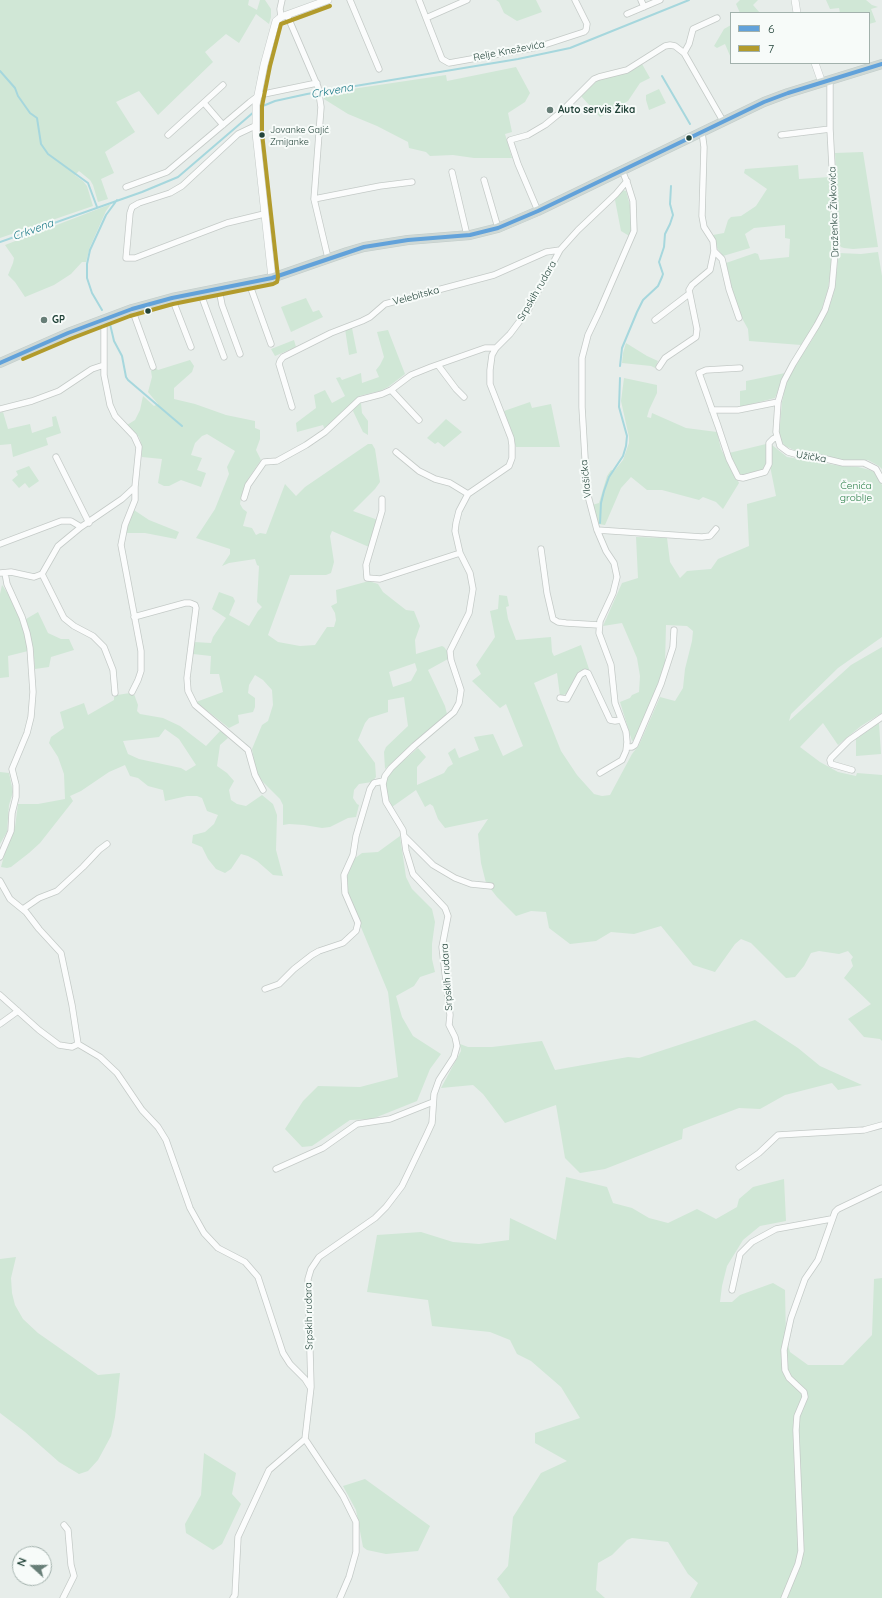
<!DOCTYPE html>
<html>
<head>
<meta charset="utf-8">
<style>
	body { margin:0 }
	#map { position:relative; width:882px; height:1598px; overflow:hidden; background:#e7edea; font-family:Quicksand,sans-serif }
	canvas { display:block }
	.legend { position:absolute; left:730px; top:12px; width:140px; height:52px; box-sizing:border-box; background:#f7fbf9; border:1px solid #a2b1ac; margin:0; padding:5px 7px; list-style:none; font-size:12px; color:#224339 }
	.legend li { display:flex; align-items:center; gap:8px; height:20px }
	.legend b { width:20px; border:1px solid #a2b1ac }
	.north { position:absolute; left:12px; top:1546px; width:40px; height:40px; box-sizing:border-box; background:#f7fbf9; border:1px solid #a2b1ac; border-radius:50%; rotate:291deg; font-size:11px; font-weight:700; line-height:16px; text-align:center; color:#224339 }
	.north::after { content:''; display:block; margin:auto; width:14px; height:18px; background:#677e77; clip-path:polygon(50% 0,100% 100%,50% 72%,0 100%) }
</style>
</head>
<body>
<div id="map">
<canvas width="882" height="1598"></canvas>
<ul class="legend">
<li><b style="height:5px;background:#62a2da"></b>6</li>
<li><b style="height:5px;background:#b29b2c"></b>7</li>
</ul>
<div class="north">N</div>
</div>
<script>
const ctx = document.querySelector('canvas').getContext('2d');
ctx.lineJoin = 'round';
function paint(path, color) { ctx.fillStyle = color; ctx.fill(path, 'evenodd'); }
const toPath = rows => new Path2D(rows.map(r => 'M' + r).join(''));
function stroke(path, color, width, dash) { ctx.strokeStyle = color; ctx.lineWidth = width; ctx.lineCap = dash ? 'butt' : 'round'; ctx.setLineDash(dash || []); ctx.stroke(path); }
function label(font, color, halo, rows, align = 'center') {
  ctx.font = font + ' Quicksand,sans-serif'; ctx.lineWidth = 4; ctx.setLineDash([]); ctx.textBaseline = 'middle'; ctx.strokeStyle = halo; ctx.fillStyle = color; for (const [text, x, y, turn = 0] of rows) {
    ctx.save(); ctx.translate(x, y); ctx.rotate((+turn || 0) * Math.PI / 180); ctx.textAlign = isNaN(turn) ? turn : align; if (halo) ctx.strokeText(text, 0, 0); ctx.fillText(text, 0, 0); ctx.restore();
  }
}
const green = toPath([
	[0,0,249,0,248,5,257,10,260,0,265,0,271,9,271,17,269,24,256,14,239,43,226,34,205,52,213,62,158,115,139,91,116,102,135,132,105,152,114,173,101,179,108,199,98,202,93,185,90,180,79,171,75,175,83,181,87,186,93,206,0,238],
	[496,0,536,0,542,12,517,21,504,13,499,2],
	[740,0,758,0,753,5,760,13,740,13,736,4],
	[826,0,866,0,872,5,878,7,871,9,876,22,869,24,869,13,840,13,839,8,830,9],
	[731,25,731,58,725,44,717,48,714,46,724,29],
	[642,64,650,78,640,83,628,101,600,117,581,96,598,80,631,71],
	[516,67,530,93,525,102,508,113,512,132,505,134,512,158,474,158,453,155,430,156,426,152,409,148,408,142,377,126,348,114,324,99,325,93,446,75,447,81],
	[659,89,666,103,649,110,646,100,646,95],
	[863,152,878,247,853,249,844,248,841,247,839,244,835,153],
	[798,165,799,179,830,177,833,252,828,289,821,311,813,327,801,345,749,341,748,329,743,320,733,293,726,263,755,253,758,254,760,260,789,257,790,239,785,238,785,225,754,228,745,234,750,248,723,256,717,248,713,235,724,233,728,220,731,217,741,216,756,206,767,189,744,173,745,169],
	[622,190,626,191,631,209,631,237,621,231,615,200],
	[111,204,106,211,90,247,86,262,82,262,71,274,54,285,25,297,15,282,8,275,13,263,14,258,5,245],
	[878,252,882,276,882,469,879,466,868,460,843,460,794,450,785,446,781,441,779,435,782,402,785,388,792,369,812,340,830,305,834,292,839,253,861,254],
	[306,298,313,312,319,310,323,317,291,332,281,307],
	[352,328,357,353,349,355,345,329],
	[388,330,405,374,388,387,380,391,359,396,325,430,323,425,297,432,296,423,316,408,314,395,325,390,332,403,345,396,336,378,340,377,342,380,361,373,362,383,379,377,376,370,380,365,384,357,377,332],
	[294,340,296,347,275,356,271,349],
	[626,343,647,356,658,361,655,368,651,366,622,363,623,353],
	[190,360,194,366,192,372,174,388,174,399,195,404,226,415,255,421,255,428,260,430,260,439,256,450,261,460,248,479,241,497,240,504,243,509,247,512,243,526,252,528,256,535,260,533,266,534,285,484,296,496,305,487,368,444,372,444,375,449,380,482,375,489,353,511,378,520,369,547,332,531,330,536,334,562,331,573,326,575,290,575,268,635,278,642,300,646,315,645,327,627,334,627,336,620,335,613,331,606,337,603,336,590,369,581,378,584,383,592,406,610,414,611,420,626,415,640,416,654,442,646,444,647,448,652,448,659,428,670,445,706,447,714,385,769,384,752,386,747,408,726,404,697,388,700,388,712,369,718,365,723,358,740,375,763,376,777,372,782,359,784,354,790,353,798,357,804,359,805,356,817,348,818,330,827,322,828,304,825,289,824,283,825,283,805,280,799,263,782,256,772,252,749,262,725,268,721,273,705,272,690,263,680,255,675,249,685,248,693,255,698,255,707,253,712,238,715,239,723,229,728,196,702,223,692,219,674,210,674,211,656,193,654,194,642,211,643,213,637,226,618,212,609,219,592,233,597,235,601,229,615,249,626,258,611,262,607,257,602,259,566,257,565,255,559,229,563,222,566,230,554,230,549,196,538,215,509,229,474,227,467,235,451,207,434,202,436,195,443,191,455,202,458,197,470,206,473,201,487,181,480,169,486,164,486,158,483,162,459,142,457,142,446,139,437,127,425,135,420,140,410,143,396,154,406,158,404,148,392,152,377,151,371,155,367,158,370],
	[415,663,417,670,411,681,393,687,389,672],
	[785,373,775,398,740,407,740,391,746,390,746,381],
	[624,378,657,385,657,393,649,410,647,417,651,418,652,413,686,428,717,432,721,449,739,483,723,509,716,502,703,497,699,500,662,490,647,490,631,477,621,488,605,525,598,524,592,505,599,503,607,476,611,470,614,471,623,460,629,443,629,437,621,401],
	[530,402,532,408,551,404,560,447,516,447,504,411],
	[361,403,362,413,368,421,368,435,363,432,353,411,355,407],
	[3,412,8,429,30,424,32,433,53,426,52,417,56,416,61,433,46,438,48,445,13,457,11,444,0,445,0,413],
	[446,419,462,432,444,447,438,442,435,444,427,438],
	[766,444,766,462,764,470,743,476,738,473,729,453],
	[772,445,787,457,841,466,858,467,870,470,874,472,882,485,882,637,838,668,791,714,789,721,851,665,882,647,882,713,861,726,838,745,823,723,800,747,820,762,838,772,856,776,857,773,882,775,882,1041,880,1039,864,1037,848,1019,871,1004,844,978,853,966,851,960,853,957,848,951,839,954,819,951,811,953,804,966,795,977,786,978,751,943,741,939,735,944,715,972,693,965,661,926,634,934,611,932,596,941,570,944,549,928,546,912,531,911,516,916,497,897,486,883,481,863,478,834,488,819,445,828,438,819,433,806,430,804,425,807,416,790,392,807,386,792,386,779,389,773,418,748,426,757,417,767,417,785,444,773,448,767,453,764,448,753,455,748,459,758,479,750,474,737,493,734,503,756,523,746,506,704,500,708,472,681,481,674,476,665,495,637,490,611,498,609,499,595,507,596,509,606,506,607,508,619,516,640,551,637,552,652,554,656,581,645,590,672,586,670,579,671,566,694,560,696,557,673,534,683,561,751,577,775,594,794,602,796,610,795,632,754,639,745,660,697,675,701,683,688,685,669,692,641,693,631,687,626,666,625,665,664,660,683,634,740,632,741,620,702,630,698,632,695,639,692,640,676,637,658,622,623,603,626,622,583,638,578,636,537,667,538,670,562,680,578,687,571,711,569,718,559,749,546,747,504,776,496,770,466],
	[29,466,39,481,29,488,25,483,19,488,12,480,18,475,16,471],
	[134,510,149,520,179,532,176,539,145,533,125,533],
	[2,585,13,601,26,636,28,651,8,656,9,677,0,678,0,594],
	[38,612,48,633,61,639,69,639,74,650,51,657,49,667,35,669,33,647,26,619],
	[130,693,134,694,138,705,137,711,140,714,163,718,180,726,206,746,221,730,228,738,220,745,217,766,227,773,234,781,229,790,231,800,237,804,246,806,262,795,273,804,277,815,276,850,283,876,273,875,257,861,248,856,241,854,231,869,225,873,216,869,208,859,202,847,192,843,193,835,205,832,214,824,218,815,207,811,202,798,197,796,187,796,165,801,163,790,148,786,138,778,130,776,125,765,109,772,81,791,70,796,73,801,40,843,29,853,11,867,7,868,1,867,5,852,15,827,18,804,38,804,65,799,64,774,58,757,49,743,51,737,64,728,60,712,84,703,88,715,114,700,114,697,117,695],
	[165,729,179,739,196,765,186,771,181,768,139,759,128,754,123,741,159,737],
	[879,723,881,754,856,756,856,739],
	[0,772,9,773,13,792,9,805,7,832,0,844],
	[400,836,406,877,412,889,432,909,435,922,432,944,432,959,435,972,420,977,414,986,396,996,402,1017,413,1036,441,1054,430,1069,417,1101,372,1119,350,1120,312,1146,302,1147,285,1129,303,1101,318,1086,360,1087,398,1077,388,992,348,896,347,877,354,859,362,853,378,852],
	[755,1020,798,1048,820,1066,862,1085,838,1090,832,1083,785,1095,760,1109,739,1108,683,1129,682,1139,605,1169,580,1173,565,1158,556,1105,505,1123,483,1094,473,1085,441,1088,461,1051,460,1044,468,1047,492,1047,542,1041,555,1070,628,1057,639,1058],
	[566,1177,607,1187,613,1203,632,1208,649,1218,668,1223,697,1209,716,1219,737,1207,739,1199,753,1187,784,1179,786,1221,760,1226,743,1240,727,1266,722,1286,720,1302,732,1302,740,1295,773,1283,785,1290,786,1338,790,1352,808,1365,843,1365,872,1335,874,1279,882,1278,882,1598,690,1598,698,1583,688,1574,668,1542,632,1538,627,1540,612,1555,598,1563,596,1590,605,1598,510,1598,497,1579,508,1566,513,1517,541,1473,567,1461,535,1443,535,1433,580,1418,561,1387,531,1361,517,1354,510,1340,490,1332,432,1326,428,1300,367,1292,377,1235,421,1232,453,1242,479,1244,509,1240,510,1218,556,1240],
	[16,1257,11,1278,12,1293,15,1305,23,1319,38,1333,98,1375,120,1373,115,1417,111,1436,98,1460,88,1471,79,1474,59,1462,25,1432,0,1413,0,1259],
	[204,1453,236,1473,232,1494,241,1504,222,1544,213,1550,186,1533,185,1524,201,1495],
	[365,1479,430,1526,418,1551,386,1554,367,1550,363,1547,356,1510,343,1486]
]);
const stream = toPath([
	[0,71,15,88,18,96,30,113,37,118,41,144,48,154,88,183,97,207],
	[662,76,690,124],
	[258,108,275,101,307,94,518,59,570,48,689,0],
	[0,242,142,192,178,177,255,111],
	[102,310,92,293,87,278,87,264,90,250,106,215,117,200],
	[110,324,114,341,122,356,126,377,128,380,182,426],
	[620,366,622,348,637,312,643,300,658,286,662,277,663,274,659,262,664,247,665,234,670,224,673,215,670,204,671,186],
	[600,523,601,503,604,491,609,477,623,456,626,446,627,436,619,407,620,378]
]);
const minor = toPath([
	[350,0,379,69],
	[419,0,442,59,449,63,538,47,584,32,586,30,587,24,575,0],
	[641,0,644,7],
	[627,14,660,0],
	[287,15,318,87,321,107,314,199,328,258],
	[281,17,280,9,282,0],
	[426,18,467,0],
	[684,53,689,44,693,29,717,18],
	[830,80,830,129,836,241,832,287,825,310,817,325,793,364,784,381,778,402,776,432,780,446,788,452,795,454,822,458,843,463,864,463,876,469,882,480],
	[204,103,223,125],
	[255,126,238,134,182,186,170,193,139,203,132,207,130,213,126,258,135,258,227,223,264,214],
	[168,135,223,85],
	[781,135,830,129],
	[452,172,467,235],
	[484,180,498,228],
	[126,187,167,172,250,102,258,96,264,94,317,83],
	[314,199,380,186,412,182],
	[538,211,518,164,510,140,528,135,545,125,561,112,594,79,599,77,627,70,665,46,670,45,675,46,684,53,723,121],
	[714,251,722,259,723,263,729,289,739,318],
	[249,283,271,344],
	[219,289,222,305,240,354],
	[200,292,224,357],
	[172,298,191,347],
	[132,309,153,367],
	[655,320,689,294],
	[438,365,456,389,464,397],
	[659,367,665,358,696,337,697,329,689,290,692,285,710,270,714,251,713,241,704,227,702,216,704,147,702,132],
	[740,368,706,370,699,373,718,426,729,459,738,477,743,478,765,472,769,464,769,443,773,439,777,437],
	[391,390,419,420],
	[292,407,279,364,280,361,283,357,331,333,362,321,370,317,385,304,494,275,546,252,560,250],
	[0,409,32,401,59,391,92,369,104,365],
	[712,410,738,410,778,402],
	[396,452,419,471,435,479,450,483,468,494],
	[56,457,89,523],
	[244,498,248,485,264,462,277,461,306,445,325,432,359,400,382,394,391,390,411,375,431,367,485,348,496,348],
	[382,499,382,511,366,565,367,578,380,579,460,553],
	[81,527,58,546,42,574,64,618,74,626,93,636,104,647,113,670,115,693],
	[597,530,702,537,710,536,716,529],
	[0,544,61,521,71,521,81,527,122,499,135,487,139,447,134,436,115,416,110,405,104,375,104,328,100,320],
	[541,549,547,593,553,619,558,622,566,623,599,625],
	[0,573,11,572,34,577,42,574],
	[134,617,185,603,190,603,195,605,196,608,187,678,188,691,195,705,248,750,255,775,263,790],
	[132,692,138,680,141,671,141,651,121,545,125,525,135,500,135,487],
	[560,698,567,699,580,675,585,672,588,673,610,720,615,721,621,720],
	[627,747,632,747,635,745,661,684,673,647,674,630],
	[852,770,831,764,830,760,831,758,849,740,882,717],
	[600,773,622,760,626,751,627,742,626,732,615,703,611,665,599,633,600,621,613,593,617,577,614,563,606,551,597,530,587,492,582,407,582,358,588,335,599,312,634,231,633,201,628,185,622,170],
	[404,836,433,865,455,878,471,884,491,886],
	[0,857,11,831,12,813,16,797,16,785,12,769,27,733,31,717,33,692,30,648,27,633,22,617,7,584,5,573],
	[0,881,10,899,26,912,39,929,61,953,72,1005,78,1044,72,1047,59,1045,39,1030,0,995],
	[23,909,39,898,57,891,83,867,99,850,107,844],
	[265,989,279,984,294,969,312,955,319,951,343,943,356,931,358,923,345,893,344,875,353,855,356,836,370,789,374,783,383,781],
	[0,1024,18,1011],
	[78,1044,100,1057,117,1073,142,1110,158,1127,166,1140,190,1208,204,1233,218,1248,245,1262,258,1277,283,1353,290,1364,305,1379,310,1387],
	[739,1167,759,1153,778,1135,864,1130,882,1125],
	[276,1169,323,1148,357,1124,390,1119,433,1102],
	[732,1290,740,1254,752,1242,776,1229,831,1219],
	[63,1598,74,1576,71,1565,68,1530,64,1525],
	[233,1598,235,1595,238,1537,269,1470,305,1439],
	[340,1598,349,1577,356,1552,356,1522,343,1496,305,1439,311,1387,308,1279,311,1269,319,1257,375,1218,386,1207,402,1186,427,1134,432,1123,434,1094,439,1080,454,1057,457,1046,455,1037,449,1025,450,1015,442,947,448,916,445,908,413,874,406,851,403,830,386,802,383,784,385,776,391,768,414,746,454,712,459,703,461,690,451,660,450,651,469,613,473,589,470,573,460,553,455,531,456,523,459,511,468,494,509,466,512,458,512,445,511,438,490,384,490,370,492,355,496,348,510,334,528,310,560,250,578,230,616,194,627,181],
	[784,1598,798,1564,801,1551,796,1430,797,1416,805,1397,804,1392,789,1378,785,1370,784,1350,791,1318,805,1279,818,1260,835,1212,838,1209,882,1188]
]);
const tertiary = toPath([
	[795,0,797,13],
	[815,63,822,83],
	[272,278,256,133,256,105,264,65,276,21,281,17,328,0]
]);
const primary = toPath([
	[0,363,68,333,132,309,172,298,272,278,347,252,364,247,408,240,470,235,498,228,538,211,764,102,788,93,882,64]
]);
const bus1 = toPath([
	[0,363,68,333,132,309,172,298,272,278,364,247,408,240,470,235,498,228,538,211,764,102,788,93,882,64]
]);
const bus2 = toPath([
	[23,359,70,339,130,316,173,304,273,284,277,282,278,277,262,133,262,106,270,66,281,24,330,6]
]);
const markers = [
	[550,110,4,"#677e77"],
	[262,135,3.5,"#224339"],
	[689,138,3.5,"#224339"],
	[148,311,3.5,"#224339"],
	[44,320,4,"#677e77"]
];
const busNames = [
	["Jovanke Gajić",270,130],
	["Zmijanke",270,142]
];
const streetNames = [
	["Relje Kneževića",509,51,-11],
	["Draženka Živkovića",834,212,-92],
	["Srpskih rudara",537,291,-60],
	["Velebitska",416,296,-15],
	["Užička",811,457,9],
	["Vlašićka",586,479,-96],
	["Srpskih rudara",447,977,-94],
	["Srpskih rudara",309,1316,-91]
];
const poiNames = [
	["Auto servis Žika",558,110],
	["GP",52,320]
];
const parkNames = [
	["Čenića",856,486],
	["groblje",856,498]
];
const waterNames = [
	["Crkvena",332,91,-10],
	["Crkvena",33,230,-20]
];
paint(green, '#d0e7d6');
stroke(stream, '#a6d7dd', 2);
stroke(minor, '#c4cac7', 7);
stroke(tertiary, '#c4cac7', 8);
stroke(primary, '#c2ccc9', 10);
stroke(minor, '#fbfcfc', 5.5);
stroke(tertiary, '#fbfcfc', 7);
stroke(primary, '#ced8d5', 9);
stroke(bus1, '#62a2da', 4);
stroke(bus2, '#b29b2c', 4);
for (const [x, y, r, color] of markers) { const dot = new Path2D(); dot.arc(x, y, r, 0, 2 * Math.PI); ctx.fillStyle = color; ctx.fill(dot); stroke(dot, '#f7fbf9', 1.5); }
label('9px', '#224339', '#f7fbf9', busNames, 'left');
label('10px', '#224339', '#f7fbf9', streetNames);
label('bold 10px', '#224339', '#f7fbf9', poiNames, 'left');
label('10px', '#297e47', '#f7fbf9', parkNames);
label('italic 11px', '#177785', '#f7fbf9', waterNames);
</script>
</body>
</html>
